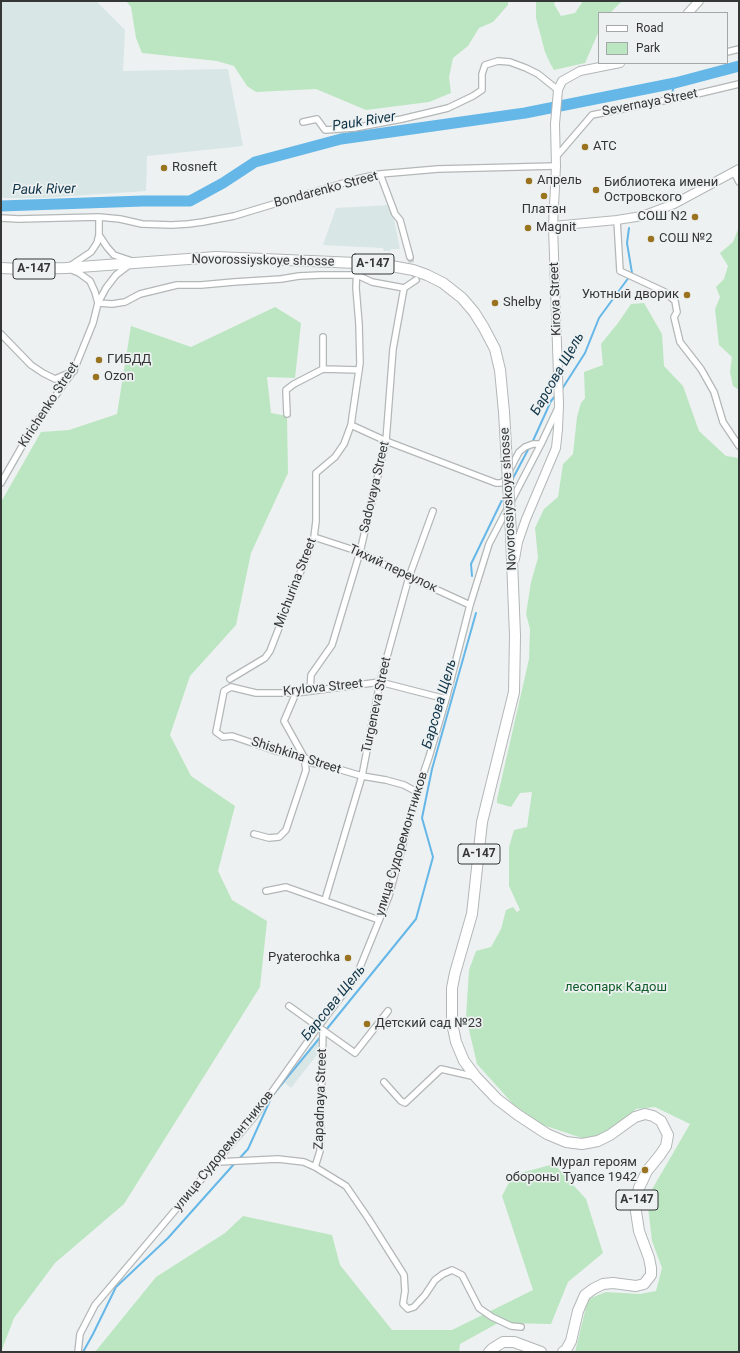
<!DOCTYPE html>
<html>
<head>
<meta charset="utf-8">
<style>
	body { margin:0 }
	#map { position:relative; width:740px; height:1353px; overflow:hidden; background:#edf1f1; font-family:Roboto,sans-serif }
	canvas { display:block }
	.frame { position:absolute; inset:0; border:2px solid #353737; pointer-events:none }
	.legend { position:absolute; left:598px; top:12px; width:130px; height:52px; box-sizing:border-box; background:#edf1f1; border:1px solid #a3a7a7; margin:0; padding:5px 7px; list-style:none; font-size:12px; color:#353737 }
	.legend li { display:flex; align-items:center; gap:8px; height:20px }
	.legend b { width:20px; border:1px solid #a3a7a7 }
</style>
</head>
<body>
<div id="map">
<canvas width="740" height="1353"></canvas>
<div class="frame"></div>
<ul class="legend">
<li><b style="height:5px;background:#fff"></b>Road</li>
<li><b style="height:11px;background:#bce6c2"></b>Park</li>
</ul>
</div>
<script>
const ctx = document.querySelector('canvas').getContext('2d');
ctx.lineJoin = 'round';
function paint(path, color) { ctx.fillStyle = color; ctx.fill(path, 'evenodd'); }
const toPath = rows => new Path2D(rows.map(r => 'M' + r).join(''));
function stroke(path, color, width, dash) { ctx.strokeStyle = color; ctx.lineWidth = width; ctx.lineCap = dash ? 'butt' : 'round'; ctx.setLineDash(dash || []); ctx.stroke(path); }
function label(font, color, halo, rows, align = 'center') {
  ctx.font = font + ' Roboto,sans-serif'; ctx.lineWidth = 3.5; ctx.setLineDash([]); ctx.textBaseline = 'middle'; ctx.strokeStyle = halo; ctx.fillStyle = color; for (const [text, x, y, turn = 0] of rows) {
    ctx.save(); ctx.translate(x, y); ctx.rotate((+turn || 0) * Math.PI / 180); ctx.textAlign = isNaN(turn) ? turn : align; if (halo) ctx.strokeText(text, 0, 0); ctx.fillText(text, 0, 0); ctx.restore();
  }
}
const built = toPath([
	[1,1,96,1,125,30,123,71,228,69,243,146,147,156,146,191,41,198,1,198],
	[391,205,400,249,391,249,390,251,384,251,383,248,323,245,336,208],
	[318,1039,321,1043,320,1051,291,1088,285,1083]
]);
const green = toPath([
	[126,1,508,1,508,5,493,22,479,28,468,46,453,58,449,77,451,93,429,102,366,110,316,89,256,92,247,86,234,66,217,61,142,53,136,38,131,7],
	[536,1,555,1,554,4,561,16,575,13,583,1,622,1,610,13,599,13,599,31,585,63,554,70,550,63,545,52,536,18],
	[739,227,739,390,733,386,730,372,732,357,719,345,715,309,720,297,716,287,724,279,728,266,720,253,733,242],
	[644,303,662,334,664,366,683,386,699,431,726,456,739,458,739,1352,575,1352,588,1299,606,1292,640,1294,656,1291,662,1268,652,1241,647,1198,690,1124,655,1107,636,1109,616,1128,588,1140,540,1124,513,1104,477,1064,466,1017,469,970,476,951,491,947,501,929,506,910,513,907,517,912,520,910,509,886,509,847,514,830,527,827,532,792,520,793,511,807,497,803,497,799,529,659,530,629,526,614,531,582,538,558,535,528,544,509,558,497,563,464,573,454,577,417,581,403,585,398,584,372,603,365,601,344,618,323,631,304],
	[275,307,301,323,295,378,267,377,271,413,287,416,288,473,251,553,236,625,190,676,170,735,191,776,235,806,218,871,232,900,267,921,260,987,124,1204,55,1263,14,1318,1,1352,1,502,41,432,69,430,117,414,131,326,191,347],
	[554,1164,586,1199,603,1253,568,1282,551,1324,498,1323,460,1344,459,1352,95,1352,156,1277,225,1233,243,1216,332,1235,340,1265,392,1330,452,1330,533,1290,502,1196,513,1175]
]);
const stream = toPath([
	[672,93,675,83],
	[562,389,585,353,599,318,632,273,627,243,629,228],
	[532,443,551,401,556,395],
	[512,480,530,446],
	[472,576,471,564,504,496],
	[326,1030,416,919,433,857,422,818,432,769,476,613],
	[238,1160,248,1149,272,1096,322,1035],
	[83,1352,93,1334,116,1287,168,1238,235,1163]
]);
const river = toPath([
	[1,206,143,201,190,201,223,183,255,162,341,139,525,113,675,83,739,66]
]);
const streetTunnel = toPath([
	[410,257,416,280]
]);
const street = toPath([
	[727,52,739,49],
	[303,122,317,119,325,130,354,128,402,119,448,108,473,96,482,90,482,74,485,65,498,61,510,62,526,68,538,74,558,90],
	[556,157,592,115,697,94,739,84],
	[734,172,739,182],
	[380,174,395,214,400,220,410,257],
	[1,218,18,219,99,217,120,219,142,224,172,225,188,224,203,222,234,216,357,179,380,174,438,169,556,166],
	[617,220,620,271,665,292,675,301,677,312,674,317,680,342,701,369,714,392,723,422,739,446],
	[99,235,107,247,114,255,132,261],
	[70,266,91,252,97,243,99,235,99,217],
	[72,270,79,273,90,281,95,292,98,303],
	[404,288,416,280],
	[98,303,112,304,125,302,140,294,177,285,201,285,234,282,281,279,299,276,320,275,357,275,372,282,404,288],
	[1,334,31,365,43,373,55,379,74,371],
	[323,369,359,370],
	[287,414,286,390,294,384,323,369,323,337],
	[351,425,386,441,496,483,501,483,504,481,519,452,525,447,533,444,541,444],
	[1,483,33,427,74,370,93,323,98,303,106,288,116,275,129,265],
	[314,537,360,552,409,577,470,605],
	[230,679,265,658,270,651,314,537,316,521,316,473,335,457,344,444,351,425,360,363,359,324,356,288,357,263],
	[310,691,311,675,332,645,360,552,386,441,393,349,404,288],
	[417,792,404,785,386,780,362,776,328,766,312,763,304,757,276,751,232,736,223,737,216,732,224,691,231,687,256,693,296,693,380,682,446,699],
	[254,834,269,838,279,837,286,830,306,770,304,757,284,721,296,693],
	[266,891,286,887,379,920],
	[325,900,362,776,380,682,409,577,433,511],
	[289,1006,355,1053,388,1011],
	[384,1082,401,1101,405,1103,441,1069,476,1077],
	[218,1162,278,1159,304,1162,315,1167,346,1186,368,1218,404,1275,405,1291,403,1304,408,1309,414,1307,425,1295,435,1280,443,1274,452,1270,462,1275,479,1308,492,1317,511,1326,521,1327],
	[315,1167,320,1151,323,1031],
	[78,1352,80,1334,95,1305,254,1117,318,1027,356,977,389,896,417,792,429,757,446,699,470,605,489,544,541,444,558,408]
]);
const secondary = toPath([
	[688,13,699,1],
	[553,226,617,220,642,216,674,204,739,169],
	[515,559,518,542,526,519,556,448,558,429,559,405,553,226,556,166,555,124,558,90,562,81,580,71,620,63]
]);
const highway = toPath([
	[1,268,22,269,66,268,216,257,357,263,391,266,413,270,427,275,443,283,462,298,474,312,484,328,495,349,500,370,504,412],
	[511,534,515,636,514,692,482,822,472,914,455,973,452,988,452,1023,456,1042,464,1061,476,1077,497,1099,518,1115,547,1134,566,1142,582,1144,598,1141,610,1135,635,1117,645,1114,653,1116,661,1121,668,1135,666,1146,660,1155,647,1171,639,1188,635,1205,639,1231,649,1258,651,1268,651,1275,644,1284,636,1286,613,1283,603,1284,593,1289,585,1295,578,1311,571,1341,566,1350,563,1352],
	[489,1352,492,1349,503,1342,514,1342,541,1352]
]);
const highwayBridge = toPath([
	[504,412,511,534]
]);
const markers = [
	[585,147,4,"#99731f"],
	[164,168,4,"#99731f"],
	[529,181,4,"#99731f"],
	[596,190,4,"#99731f"],
	[544,196,4,"#99731f"],
	[695,217,4,"#99731f"],
	[528,228,4,"#99731f"],
	[651,239,4,"#99731f"],
	[687,295,4,"#99731f"],
	[495,303,4,"#99731f"],
	[99,360,4,"#99731f"],
	[96,377,4,"#99731f"],
	[348,958,4,"#99731f"],
	[367,1024,4,"#99731f"],
	[645,1170,4,"#99731f"]
];
const shields = [
	[373,264,42],
	[34,269,42],
	[479,854,42],
	[637,1200,42]
];
const shieldNames = [
	["А-147",373,264],
	["А-147",34,269],
	["А-147",479,854],
	["А-147",637,1200]
];
const streetNames = [
	["Severnaya Street",650,103,-11],
	["Bondarenko Street",326,190,-15],
	["Novorossiyskoye shosse",263,261,1],
	["Kirova Street",556,299,-92],
	["Kirichenko Street",49,405,-57],
	["Sadovaya Street",375,487,-77],
	["Novorossiyskoye shosse",509,499,-93],
	["Тихий переулок",393,569,25],
	["Michurina Street",296,583,-69],
	["Krylova Street",323,688,-6],
	["Turgeneva Street",377,705,-78],
	["Shishkina Street",296,756,18],
	["улица Судоремонтников",402,844,-73],
	["Zapadnaya Street",321,1099,-88],
	["улица Судоремонтников",224,1151,-51]
];
const poiNames = [
	["АТС",593,147],
	["Rosneft",172,168],
	["Апрель",537,181],
	["Библиотека имени",604,183],
	["Островского",604,198],
	["Платан",544,210,"center"],
	["СОШ N2",687,217,"right"],
	["Magnit",536,228],
	["СОШ №2",659,239],
	["Уютный дворик",679,295,"right"],
	["Shelby",503,303],
	["ГИБДД",107,360],
	["Ozon",104,377],
	["Pyaterochka",340,958,"right"],
	["Детский сад №23",375,1024],
	["Мурал героям",637,1163,"right"],
	["обороны Туапсе 1942",637,1178,"right"]
];
const parkNames = [
	["лесопарк Кадош",616,988]
];
const waterNames = [
	["Pauk River",364,122,-9],
	["Pauk River",44,190,-1],
	["Барсова Щель",558,374,-60],
	["Барсова Щель",440,704,-74],
	["Барсова Щель",334,1003,-51]
];
paint(built, '#d8e6e5');
paint(green, '#bce6c2');
stroke(stream, '#65b7e8', 2);
stroke(river, '#65b7e8', 11);
stroke(streetTunnel, '#c8cccc', 5.5, [5.5, 3]);
stroke(street, '#b3b7b7', 8);
stroke(secondary, '#b3b7b7', 10);
stroke(highway, '#b3b7b7', 12);
stroke(street, '#fff', 5.5);
stroke(secondary, '#fff', 8);
stroke(highway, '#fff', 10);
stroke(highwayBridge, '#b3b7b7', 12, []);
stroke(highwayBridge, '#fff', 10);
for (const [x, y, r, color] of markers) { const dot = new Path2D(); dot.arc(x, y, r, 0, 2 * Math.PI); ctx.fillStyle = color; ctx.fill(dot); stroke(dot, '#edf1f1', 1.5); }
for (const [x, y, w] of shields) { const box = new Path2D(); box.roundRect(x - w / 2, y - 10, w, 20, 3); ctx.fillStyle = '#edf1f1'; ctx.fill(box); stroke(box, '#353737', 1); }
label('bold 12px', '#353737', null, shieldNames);
label('13px', '#353737', '#edf1f1', streetNames);
label('13px', '#353737', '#edf1f1', poiNames, 'left');
label('13px', '#0f5b27', '#edf1f1', parkNames);
label('italic 14px', '#0f3347', '#edf1f1', waterNames);
</script>
</body>
</html>
